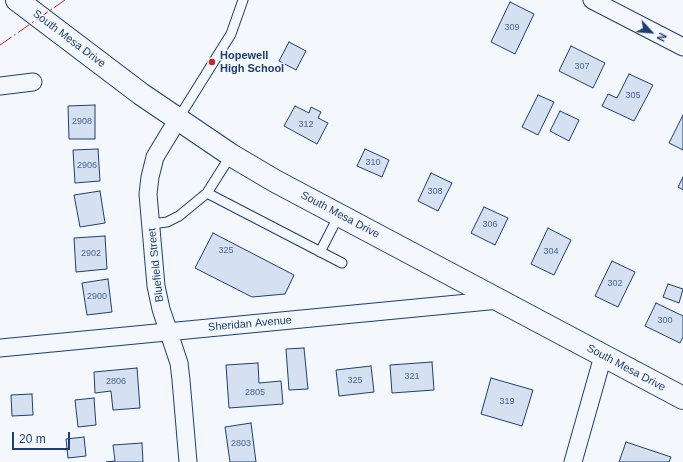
<!DOCTYPE html>
<html>
<head>
<meta charset="utf-8">
<style>
	body { margin:0 }
	#map { position:relative; width:683px; height:462px; overflow:hidden; background:#f4f7fb; font-family:Arial,sans-serif }
	canvas { display:block }
	.north { position:absolute; left:631px; top:12px; width:40px; height:40px; -webkit-text-stroke:3px #f4f7fb; paint-order:stroke; rotate:116deg; font-size:11px; font-weight:700; line-height:16px; text-align:center; color:#1d3f73 }
	.north::after { content:''; display:block; margin:auto; width:14px; height:18px; background:#1d3f73; clip-path:polygon(50% 0,100% 100%,50% 72%,0 100%) }
	.scale { position:absolute; left:12px; top:432px; width:58px; height:18px; box-sizing:border-box; border:2px solid #1d3f73; border-top:0; padding-left:5px; font-size:12px; line-height:14px; white-space:nowrap; color:#1d3f73; -webkit-text-stroke:3px #f4f7fb; paint-order:stroke }
</style>
</head>
<body>
<div id="map">
<canvas width="683" height="462"></canvas>
<div class="north">N</div>
<div class="scale">20 m</div>
</div>
<script>
const ctx = document.querySelector('canvas').getContext('2d');
ctx.lineJoin = 'round';
function paint(path, color) { ctx.fillStyle = color; ctx.fill(path, 'evenodd'); }
const toPath = rows => new Path2D(rows.map(r => 'M' + r).join(''));
function stroke(path, color, width, dash) { ctx.strokeStyle = color; ctx.lineWidth = width; ctx.lineCap = dash ? 'butt' : 'round'; ctx.setLineDash(dash || []); ctx.stroke(path); }
function label(font, color, halo, rows, align = 'center') {
  ctx.font = font + ' Arial,sans-serif'; ctx.lineWidth = 3; ctx.setLineDash([]); ctx.textBaseline = 'middle'; ctx.strokeStyle = halo; ctx.fillStyle = color; for (const [text, x, y, turn = 0] of rows) {
    ctx.save(); ctx.translate(x, y); ctx.rotate((+turn || 0) * Math.PI / 180); ctx.textAlign = isNaN(turn) ? turn : align; if (halo) ctx.strokeText(text, 0, 0); ctx.fillText(text, 0, 0); ctx.restore();
  }
}
const building = toPath([
	[510,2,534,14,515,54,491,42,510,2],
	[289,42,306,51,296,70,279,61,289,42],
	[571,46,605,63,593,88,559,71,571,46],
	[629,74,653,85,634,121,602,106,608,94,617,98,629,74],
	[538,95,554,102,538,135,522,127,538,95],
	[95,105,95,139,69,139,68,106,95,105],
	[295,106,309,113,311,107,321,112,318,118,328,123,317,144,284,126,295,106],
	[560,111,579,120,569,141,550,131,560,111],
	[683,115,683,150,669,143,683,115],
	[98,149,100,181,75,183,73,150,98,149],
	[365,149,389,160,382,177,357,166,365,149],
	[431,173,452,183,438,211,418,201,431,173],
	[683,177,683,190,678,187,683,177],
	[100,191,105,223,80,227,74,195,100,191],
	[484,207,508,218,495,245,471,233,484,207],
	[548,228,571,240,554,275,531,264,548,228],
	[213,233,294,275,285,294,252,297,195,268,213,233],
	[105,236,107,269,76,272,74,238,105,236],
	[612,261,635,272,618,307,595,296,612,261],
	[108,279,112,312,87,315,82,283,108,279],
	[668,284,683,289,679,303,663,297,668,284],
	[656,303,683,316,683,337,680,343,645,326,656,303],
	[304,348,308,389,289,390,286,349,304,348],
	[432,362,434,390,392,393,390,365,432,362],
	[258,363,259,383,281,381,283,404,229,408,226,365,258,363],
	[371,366,374,392,339,396,336,370,371,366],
	[137,368,140,408,113,410,111,391,95,393,94,372,137,368],
	[491,378,533,390,522,426,481,414,491,378],
	[32,394,33,415,12,416,11,395,32,394],
	[94,398,96,425,78,427,75,400,94,398],
	[251,423,256,462,230,462,225,427,251,423],
	[84,437,86,456,68,458,66,439,84,437],
	[626,442,671,457,669,462,619,462,626,442],
	[142,443,143,462,106,462,115,461,113,445,142,443]
]);
const service = toPath([
	[178,119,231,34,243,0],
	[207,193,342,263],
	[151,224,167,222,179,216,207,193,231,155],
	[320,252,339,215]
]);
const minor = toPath([
	[592,0,683,47],
	[0,86,33,82],
	[178,119,155,157,150,177,148,194,156,286,161,309,179,363,181,380,188,462],
	[0,348,499,300],
	[573,462,603,356]
]);
const secondary = toPath([
	[17,0,141,94,231,155,275,181,683,398]
]);
const power = toPath([
	[0,45,65,0]
]);
const markers = [
	[212,62,4,"#c62828"]
];
const numberNames = [
	["309",512,28],
	["307",582,67],
	["305",633,96],
	["2908",82,122],
	["312",306,125],
	["310",373,163],
	["2906",87,166],
	["308",435,192],
	["306",490,225],
	["325",226,251],
	["304",551,252],
	["2902",91,254],
	["302",615,284],
	["2900",97,297],
	["300",665,321],
	["321",412,377],
	["325",355,381],
	["2806",116,382],
	["2805",255,393],
	["319",507,402],
	["2803",241,444]
];
const streetNames = [
	["South Mesa Drive",69,39,37],
	["South Mesa Drive",340,215,28],
	["Bluefield Street",156,265,-96],
	["Sheridan Avenue",250,324,-5],
	["South Mesa Drive",626,368,28]
];
const poiNames = [
	["Hopewell",220,56],
	["High School",220,69]
];
paint(building, '#d5e0f0');
stroke(building, '#1d3f73', 1);
stroke(service, '#1d3f73', 11);
stroke(minor, '#1d3f73', 19);
stroke(secondary, '#1d3f73', 24);
stroke(service, '#f4f7fb', 9);
stroke(minor, '#f4f7fb', 17);
stroke(secondary, '#f4f7fb', 22);
stroke(power, '#c62828', 1, [14, 3, 2, 3]);
for (const [x, y, r, color] of markers) { const dot = new Path2D(); dot.arc(x, y, r, 0, 2 * Math.PI); ctx.fillStyle = color; ctx.fill(dot); stroke(dot, '#f4f7fb', 1.5); }
label('9px', '#4b6792', null, numberNames);
label('11px', '#1d3f73', '#f4f7fb', streetNames);
label('bold 11px', '#1d3f73', '#f4f7fb', poiNames, 'left');
</script>
</body>
</html>
